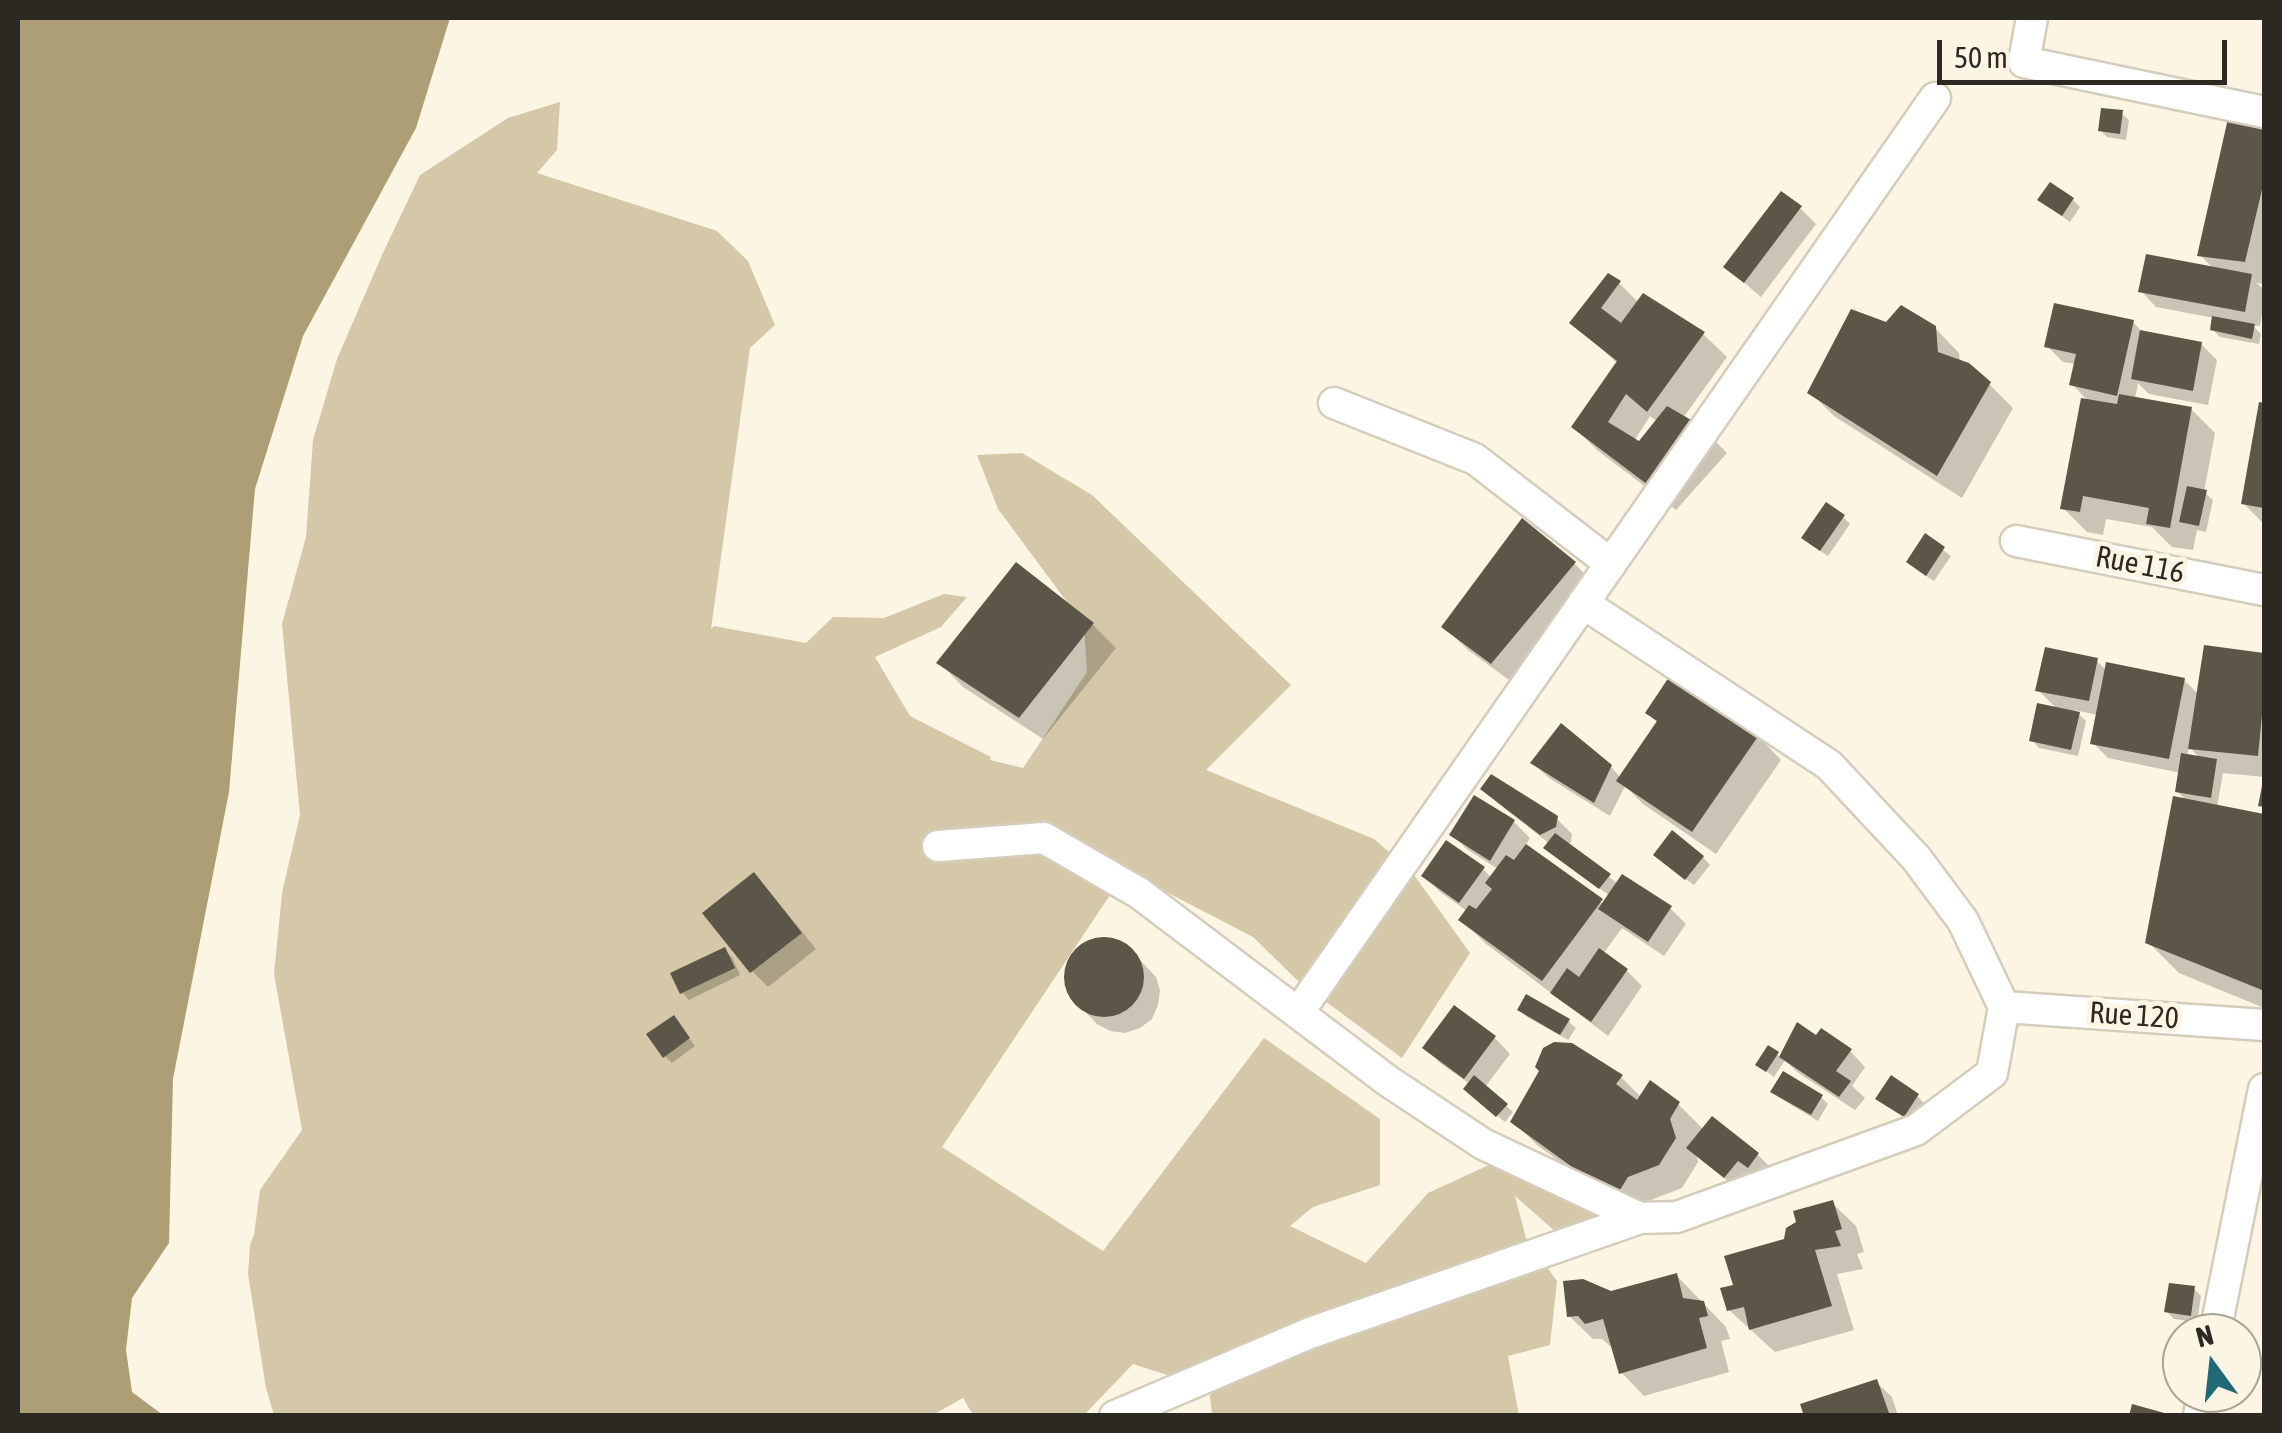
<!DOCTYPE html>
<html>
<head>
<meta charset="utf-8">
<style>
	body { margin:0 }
	#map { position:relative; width:2282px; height:1433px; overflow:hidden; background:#fcf5e4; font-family:"Asap Condensed",sans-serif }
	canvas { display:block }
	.frame { position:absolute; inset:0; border:20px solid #2c2923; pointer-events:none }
	.north { position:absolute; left:2162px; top:1313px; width:100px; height:100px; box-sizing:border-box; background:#fcf5e4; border:2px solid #a9a397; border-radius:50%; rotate:345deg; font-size:28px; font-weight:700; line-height:40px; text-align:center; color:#2c2923 }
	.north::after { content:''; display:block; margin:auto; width:35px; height:45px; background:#216976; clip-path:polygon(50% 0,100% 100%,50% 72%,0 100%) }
	.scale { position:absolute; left:1937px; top:40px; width:290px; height:45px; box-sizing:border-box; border:5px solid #2c2923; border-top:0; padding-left:12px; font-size:30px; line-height:35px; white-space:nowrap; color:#2c2923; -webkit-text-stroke:8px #fcf5e4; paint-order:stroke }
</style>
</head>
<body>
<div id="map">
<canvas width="2282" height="1433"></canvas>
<div class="frame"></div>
<div class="north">N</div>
<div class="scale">50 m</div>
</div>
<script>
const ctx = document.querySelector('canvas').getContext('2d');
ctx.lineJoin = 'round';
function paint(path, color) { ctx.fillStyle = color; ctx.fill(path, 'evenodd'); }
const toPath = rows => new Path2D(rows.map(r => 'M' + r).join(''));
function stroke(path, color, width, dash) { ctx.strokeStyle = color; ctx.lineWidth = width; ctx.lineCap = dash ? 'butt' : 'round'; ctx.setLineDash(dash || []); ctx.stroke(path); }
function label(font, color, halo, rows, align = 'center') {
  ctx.font = font + ' "Asap Condensed",sans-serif'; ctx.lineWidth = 10; ctx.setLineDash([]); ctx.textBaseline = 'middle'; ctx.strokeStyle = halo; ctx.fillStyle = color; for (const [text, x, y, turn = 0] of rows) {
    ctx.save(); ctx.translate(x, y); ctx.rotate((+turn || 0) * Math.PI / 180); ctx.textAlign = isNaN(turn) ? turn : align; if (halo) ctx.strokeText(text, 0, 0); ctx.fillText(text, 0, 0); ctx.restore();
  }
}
const green = toPath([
	[560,102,557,150,537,173,717,231,748,261,775,325,750,348,711,629,714,626,806,643,833,617,884,618,944,594,967,597,941,627,875,657,910,716,991,757,990,760,1023,768,1087,672,1084,625,998,509,977,455,1022,453,1092,495,1291,685,1206,770,1374,839,1412,872,1470,953,1402,1058,1298,981,1253,937,1126,871,942,1147,1103,1251,1264,1038,1380,1119,1380,1185,1313,1207,1290,1226,1366,1263,1428,1193,1528,1147,1560,1185,1640,1232,1565,1240,1515,1196,1526,1238,1557,1281,1550,1345,1508,1356,1519,1416,1212,1415,1210,1396,1214,1390,1133,1364,1084,1415,973,1415,963,1398,931,1416,274,1415,266,1388,248,1274,250,1245,254,1235,260,1190,302,1130,274,974,282,893,300,815,282,624,306,537,313,440,337,359,382,255,420,175,508,118]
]);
const water = toPath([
	[18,18,450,18,416,128,303,336,255,489,229,792,173,1079,169,1243,132,1298,126,1350,132,1392,163,1415,18,1415]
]);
const shadow = toPath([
	[2233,109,2264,126,2264,284,2257,283,2264,290,2264,302,2260,326,2252,325,2261,334,2259,344,2220,337,2212,329,2214,318,2156,307,2141,291,2214,269,2200,255],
	[2121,113,2129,120,2126,140,2107,137,2100,130],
	[2040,200,2073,200,2080,207,2070,222],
	[1800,208,1816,224,1761,297,1726,267],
	[1608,276,1619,283,1639,303,1703,334,1727,357,1683,418,1704,430,1727,453,1676,510,1597,450,1574,427,1618,364,1572,322],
	[1650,416,1658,422,1640,445,1634,441],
	[2133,322,2143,333,2201,344,2217,360,2208,405,2149,394,2138,383,2135,399,2191,409,2215,433,2204,492,2213,500,2206,532,2197,530,2193,550,2172,547,2152,527,2106,519,2103,535,2087,532,2063,508,2089,402,2072,384,2076,364,2063,362,2047,346],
	[1887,325,1935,328,1959,353,1960,362,1989,384,2013,408,1962,498,1834,416,1810,392],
	[2261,405,2264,406,2264,524,2244,504],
	[1843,517,1850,524,1828,556,1812,545],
	[1522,522,1575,564,1598,588,1516,685,1468,650,1444,627],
	[1926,537,1951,556,1934,581,1916,569],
	[1092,624,1116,648,1043,739,963,687,940,663],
	[2207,647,2264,656,2264,777,2223,773,2217,807,2264,816,2264,1008,2179,973,2148,942,2188,802,2177,791,2181,773,2108,758,2093,743,2098,715,2074,710,2086,721,2078,756,2039,748,2032,740,2058,710,2038,690,2097,661,2107,671,2184,680,2199,695],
	[2189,747,2201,759,2187,756],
	[1648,713,1758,736,1781,760,1716,854,1643,804,1625,786,1610,816,1549,778,1533,763,1611,767,1621,778,1659,724],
	[1484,788,1556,818,1572,834,1571,842,1567,845,1618,884,1670,908,1686,924,1664,956,1622,928,1603,954,1627,971,1642,986,1608,1036,1485,943,1461,919,1467,911,1440,892,1424,876,1483,869,1492,878,1498,869,1468,850,1452,835,1475,798,1514,822,1530,838,1525,846,1604,905,1610,896,1554,855,1550,844,1499,804],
	[1703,857,1710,865,1694,885,1663,862],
	[754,876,769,891,816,949,768,987,752,971,706,913],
	[1100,939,1116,940,1129,948,1156,977,1160,990,1158,1005,1152,1019,1140,1028,1125,1033,1110,1031,1097,1024,1070,996,1066,981,1067,967,1075,953,1086,943],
	[725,950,732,957,740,975,689,1000,682,992],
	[1455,1009,1495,1038,1510,1054,1485,1087,1513,1112,1505,1122,1473,1096,1470,1084,1440,1063,1425,1047],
	[1520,1010,1568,1021,1576,1028,1568,1040,1527,1017],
	[674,1018,695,1046,672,1063,665,1056],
	[1816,1038,1850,1051,1865,1067,1852,1086,1865,1098,1855,1110,1797,1072,1785,1060,1774,1077,1758,1065,1777,1054,1781,1058],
	[1571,1046,1621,1077,1642,1098,1678,1104,1704,1130,1757,1154,1773,1170,1741,1192,1696,1154,1698,1162,1682,1188,1651,1200,1639,1219,1537,1145,1513,1121],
	[1773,1091,1821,1097,1828,1104,1818,1121,1780,1098],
	[1917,1096,1924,1103,1912,1122,1878,1098],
	[1832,1203,1856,1226,1864,1252,1857,1254,1863,1269,1837,1274,1854,1330,1775,1352,1729,1310,1736,1286],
	[1677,1276,1726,1327,1730,1339,1721,1341,1729,1372,1644,1396,1621,1372,1613,1346,1610,1346,1602,1339,1593,1339,1569,1316,1611,1293],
	[2194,1289,2201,1296,2197,1322,2174,1319,2167,1312],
	[1876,1382,1892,1397,1898,1416,1807,1416]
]);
const building = toPath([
	[2231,105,2264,123,2264,181,2245,262,2197,256],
	[2101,108,2123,110,2120,134,2098,131],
	[2050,182,2074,198,2062,216,2037,200],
	[1781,191,1802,206,1744,283,1723,267],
	[2146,254,2252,274,2245,312,2138,292],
	[1608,273,1621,281,1601,308,1621,323,1643,293,1705,332,1647,412,1626,394,1608,422,1639,441,1667,406,1705,428,1652,488,1571,427,1617,361,1569,323],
	[2054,303,2134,320,2117,396,2069,385,2076,354,2044,347],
	[1901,305,1936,326,1938,352,1969,363,1991,382,1937,476,1807,393,1851,309,1886,322],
	[2212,316,2255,324,2252,339,2210,330],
	[2140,330,2202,342,2193,391,2131,379],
	[2119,394,2192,407,2170,528,2146,524,2149,508,2083,496,2080,512,2060,509,2081,398,2117,404],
	[2259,402,2264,403,2264,508,2241,504],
	[2187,486,2207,490,2199,526,2179,522],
	[1826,502,1845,515,1820,551,1801,538],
	[1522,518,1576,562,1491,664,1441,627],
	[1925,533,1945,547,1926,576,1906,562],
	[1016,562,1094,623,1019,718,936,663],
	[2204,645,2264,653,2264,695,2258,756,2188,749],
	[2045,647,2098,658,2089,701,2035,691],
	[2106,662,2185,678,2169,759,2090,744],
	[1671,674,1759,735,1692,832,1616,781,1657,721,1645,713],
	[2037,703,2080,712,2071,750,2029,741],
	[1561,723,1612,765,1594,803,1530,763],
	[2181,753,2217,759,2211,798,2175,792],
	[1491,774,1558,816,1556,827,1540,835,1480,789],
	[2263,781,2264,781,2264,807,2258,806],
	[1474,795,1515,820,1490,861,1449,835],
	[2173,796,2264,814,2264,977,2262,990,2145,943],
	[1672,830,1704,856,1685,880,1653,855],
	[1555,833,1611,874,1599,889,1543,848],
	[1446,840,1485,867,1459,903,1421,876],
	[1526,844,1603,899,1542,981,1458,920,1469,905,1476,909,1492,889,1485,883,1506,855,1514,860],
	[754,872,802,933,750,973,702,913],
	[1622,874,1672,906,1648,942,1598,909],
	'1064 977a40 40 0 1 1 80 0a40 40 0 1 1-80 0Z',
	[725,947,735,968,680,994,670,973],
	[1599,948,1628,969,1591,1022,1550,993,1567,968,1579,977],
	[1526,994,1570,1019,1560,1035,1517,1010],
	[1454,1005,1496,1036,1464,1079,1422,1048],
	[674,1015,690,1038,663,1058,646,1034],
	[1797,1022,1816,1035,1821,1028,1852,1049,1836,1071,1851,1081,1839,1097,1779,1057],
	[1554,1042,1572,1043,1623,1075,1616,1084,1637,1100,1650,1080,1680,1102,1670,1119,1676,1138,1659,1165,1628,1177,1615,1198,1510,1122,1539,1071,1535,1067,1543,1048],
	[1768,1045,1779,1052,1766,1072,1755,1065],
	[1783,1071,1823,1095,1811,1115,1770,1092],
	[1474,1075,1508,1104,1496,1117,1463,1089],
	[1891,1075,1919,1094,1904,1117,1875,1099],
	[1712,1116,1759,1153,1748,1168,1738,1161,1724,1178,1686,1148],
	[1833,1200,1842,1229,1835,1231,1841,1246,1815,1250,1832,1306,1749,1330,1744,1307,1727,1311,1720,1288,1733,1285,1724,1256,1784,1239,1786,1228,1796,1222,1793,1211],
	[1677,1273,1683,1298,1704,1301,1708,1316,1699,1318,1707,1348,1619,1374,1603,1319,1585,1324,1578,1316,1567,1317,1563,1281,1583,1279,1611,1291],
	[2169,1283,2195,1286,2191,1316,2164,1312],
	[1877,1379,1890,1416,1804,1416,1800,1404],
	[2132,1404,2168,1414,2168,1416,2129,1416]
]);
const street = toPath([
	[2032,18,2024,62,2264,112],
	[1334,403,1475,459,1611,564],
	[2016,541,2264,590],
	[938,846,1044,838,1139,893,1388,1081,1483,1144,1640,1218,1677,1217,1916,1130,1992,1073,2004,1007,1963,921,1916,858,1829,765,1583,603],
	[2004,1007,2264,1025],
	[1298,1013,1935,98],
	[2215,1333,2264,1089],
	[1115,1416,1310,1333,1640,1218],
	[2199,1416,2203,1393]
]);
const streetNames = [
	["Rue 116",2140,565,11],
	["Rue 120",2134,1016,4]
];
paint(green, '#d5c8a8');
paint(water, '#ae9e75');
paint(shadow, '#0003');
paint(building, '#5c5648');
stroke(street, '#d4cdbc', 35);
stroke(street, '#fff', 30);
label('30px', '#2c2923', '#fcf5e4', streetNames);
</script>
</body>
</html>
